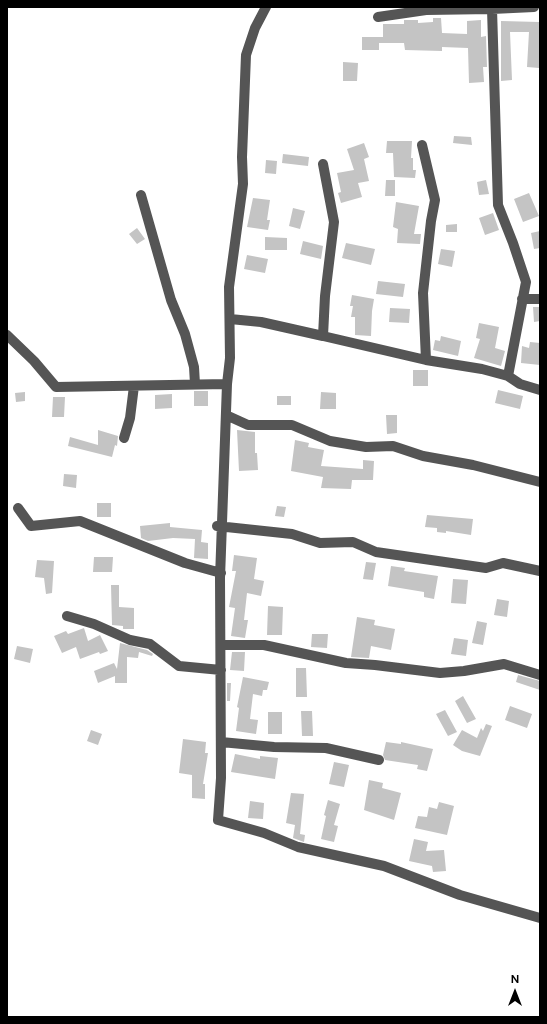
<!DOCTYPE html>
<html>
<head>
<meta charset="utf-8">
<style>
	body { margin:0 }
	#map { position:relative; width:547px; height:1024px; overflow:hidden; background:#fff; font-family:Figtree,sans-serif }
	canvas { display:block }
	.frame { position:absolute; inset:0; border:8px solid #000; pointer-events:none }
	.north { position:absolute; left:495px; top:972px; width:40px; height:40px; -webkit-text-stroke:3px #fff; paint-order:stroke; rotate:0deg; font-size:11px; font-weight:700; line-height:16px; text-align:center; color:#000 }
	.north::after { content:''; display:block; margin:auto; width:14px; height:18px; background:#000; clip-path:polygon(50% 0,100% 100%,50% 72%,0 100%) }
</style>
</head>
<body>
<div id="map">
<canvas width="547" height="1024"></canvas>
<div class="frame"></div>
<div class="north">N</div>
</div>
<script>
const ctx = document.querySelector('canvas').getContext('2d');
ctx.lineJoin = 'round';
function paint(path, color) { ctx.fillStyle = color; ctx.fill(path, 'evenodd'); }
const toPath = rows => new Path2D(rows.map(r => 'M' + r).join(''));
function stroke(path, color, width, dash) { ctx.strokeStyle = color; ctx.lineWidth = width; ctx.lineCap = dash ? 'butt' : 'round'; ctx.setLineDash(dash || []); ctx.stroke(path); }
const building = toPath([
	[433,18,441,18,442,33,467,34,467,21,481,20,481,37,486,36,487,67,483,67,484,82,469,83,468,48,442,47,442,51,405,50,404,43,379,43,379,50,362,50,362,37,383,37,383,24,404,24,404,20,418,20,418,23,433,22],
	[501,21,539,22,539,68,527,67,529,32,510,32,512,80,501,81],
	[343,62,358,63,357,81,343,81],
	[454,136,471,137,472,145,453,143],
	[387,141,412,141,411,158,413,158,413,170,416,170,415,178,394,177,393,153,386,153],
	[364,143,369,157,364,159,369,181,358,183,362,197,341,203,338,193,341,192,337,173,354,170,347,149],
	[283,154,309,157,308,166,282,163],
	[266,160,277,161,276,174,265,173],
	[386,180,395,180,395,196,385,196],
	[486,180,489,194,479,195,477,182],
	[529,193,539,216,523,222,514,199],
	[253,198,270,200,267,220,270,220,268,230,247,227],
	[396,202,419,206,414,234,421,234,420,244,397,243,398,229,393,227],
	[293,208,305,211,300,229,289,226],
	[493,213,499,230,485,235,479,218],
	[457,224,457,232,446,232,446,225],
	[137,228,145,239,137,244,129,234],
	[540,231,540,248,534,249,531,233],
	[265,237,287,238,287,250,265,250],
	[303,241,323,246,321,259,300,254],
	[346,243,375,249,371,265,342,258],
	[441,249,455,251,452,267,438,264],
	[247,255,268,259,265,273,244,269],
	[378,281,405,284,403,297,376,294],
	[352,295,374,299,372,311,371,336,355,335,355,317,351,317,353,306,350,306],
	[533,307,540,307,540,321,534,322],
	[390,308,410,309,409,323,389,322],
	[479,323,499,327,495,348,505,351,501,366,474,358,480,339,476,338],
	[441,336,461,341,458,356,433,350,435,340,440,341],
	[530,342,540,343,540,365,521,363,522,346,529,348],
	[413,370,428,370,428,386,413,386],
	[498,390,523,396,520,409,495,403],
	[194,391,208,391,208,406,194,406],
	[25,392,25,401,16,402,15,393],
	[321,392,336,393,336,409,320,409],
	[172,394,172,408,155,409,155,395],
	[277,396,291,396,291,405,277,405],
	[53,397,65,397,64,417,52,417],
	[386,415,397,415,397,433,387,434],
	[98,430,118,436,117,446,115,445,112,457,68,446,70,437,98,445],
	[237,430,255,432,255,453,257,453,258,470,239,471],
	[295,440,309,443,308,447,324,450,321,466,363,469,363,460,374,461,373,480,352,480,351,489,321,488,323,477,291,471],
	[64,474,77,475,76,488,63,486],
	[97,503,111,503,111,517,97,517],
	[277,506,286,507,284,517,275,516],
	[427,515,473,519,471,535,446,531,446,533,437,532,437,528,425,527],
	[170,523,170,527,202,530,201,542,208,543,208,559,194,558,195,539,173,538,148,541,141,538,140,526],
	[234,555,257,558,254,579,264,581,261,596,247,593,244,620,248,620,245,638,231,636,235,608,229,607,236,571,232,571],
	[94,557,113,557,112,572,93,572],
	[37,560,54,561,52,593,46,594,44,578,35,577],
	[366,562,376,563,373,580,363,579],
	[391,566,405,568,404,571,438,576,434,599,424,597,424,592,388,586],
	[453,579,468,580,466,604,451,603],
	[111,585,119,585,119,607,134,608,134,629,123,629,123,626,112,625],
	[497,599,509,601,507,617,494,615],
	[268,606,283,607,282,635,267,635],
	[357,617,375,620,374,625,395,629,391,650,371,646,369,658,351,657],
	[477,621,487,623,483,645,472,643],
	[84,628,88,641,100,635,108,651,100,654,99,652,80,659,76,647,62,653,54,636,66,631,68,634],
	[312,634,328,634,327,648,311,647],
	[454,638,468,640,466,656,451,654],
	[120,643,147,650,153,654,152,656,139,652,138,658,127,657,127,683,115,683,115,676,98,683,94,671,114,663,117,669],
	[17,646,33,649,30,663,14,659],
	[232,652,245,652,244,671,230,670],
	[296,668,306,668,307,697,296,697],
	[518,675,540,681,540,690,516,682],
	[243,677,269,682,267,690,263,690,262,696,253,694,250,719,258,720,256,734,236,731,239,708,237,707],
	[227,683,231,683,230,701,227,701],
	[463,696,476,719,467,723,455,701],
	[510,706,532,714,527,728,505,720],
	[445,710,457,732,448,736,436,714],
	[301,711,312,711,313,736,302,736],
	[268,712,282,712,282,734,268,734],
	[486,724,492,726,480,756,462,751,453,745,462,730,477,738,481,728,483,731],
	[91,730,102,734,98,745,87,741],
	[183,739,206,742,205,753,208,753,203,784,205,784,205,799,192,798,192,775,179,773],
	[386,742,401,744,401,742,433,749,427,771,417,769,418,765,385,760,383,755],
	[235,754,260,759,260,756,278,758,275,779,231,772],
	[334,762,349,765,344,787,329,784],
	[369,780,383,783,382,788,401,793,394,820,364,810],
	[291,793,304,794,300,834,305,835,304,842,293,838,295,825,286,823],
	[328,800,340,804,334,825,338,826,334,842,321,839,326,816,324,815],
	[250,801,264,803,263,819,248,818],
	[439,802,454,806,447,835,415,828,418,816,427,817,429,807,437,809],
	[414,839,428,842,426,851,444,850,446,871,433,872,432,866,409,861]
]);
const minor = toPath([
	[266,7,255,28,246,55,242,157,243,184,229,287,230,358,227,384,220,578,221,778,218,820,264,833,298,847,384,866,460,895,540,918],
	[492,9,534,7],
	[378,17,426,10,492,9,498,205,513,243,526,282,508,376,482,369,426,360],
	[141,195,171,300,185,334,194,367,195,384],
	[522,299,540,299],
	[230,319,261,322,323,336,325,296,334,222,323,164],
	[7,335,34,361,56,387,227,384],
	[323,336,426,360,423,293,431,221,435,200,422,145],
	[508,376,520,384,540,390],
	[226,415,248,425,292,425,330,441,366,447,393,446,423,456,473,465,540,482],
	[124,438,130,418,134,386],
	[18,508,31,526,80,521,185,563,221,573],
	[217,526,292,534,320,543,353,542,376,552,486,568,503,563,540,571],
	[67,616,94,624,130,640,150,644,179,666,221,670],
	[221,645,264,645,346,663,375,665,440,673,464,671,504,664,540,675],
	[221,742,274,747,326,748,379,760]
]);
paint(building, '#c4c4c4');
stroke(minor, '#555', 10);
</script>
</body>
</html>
